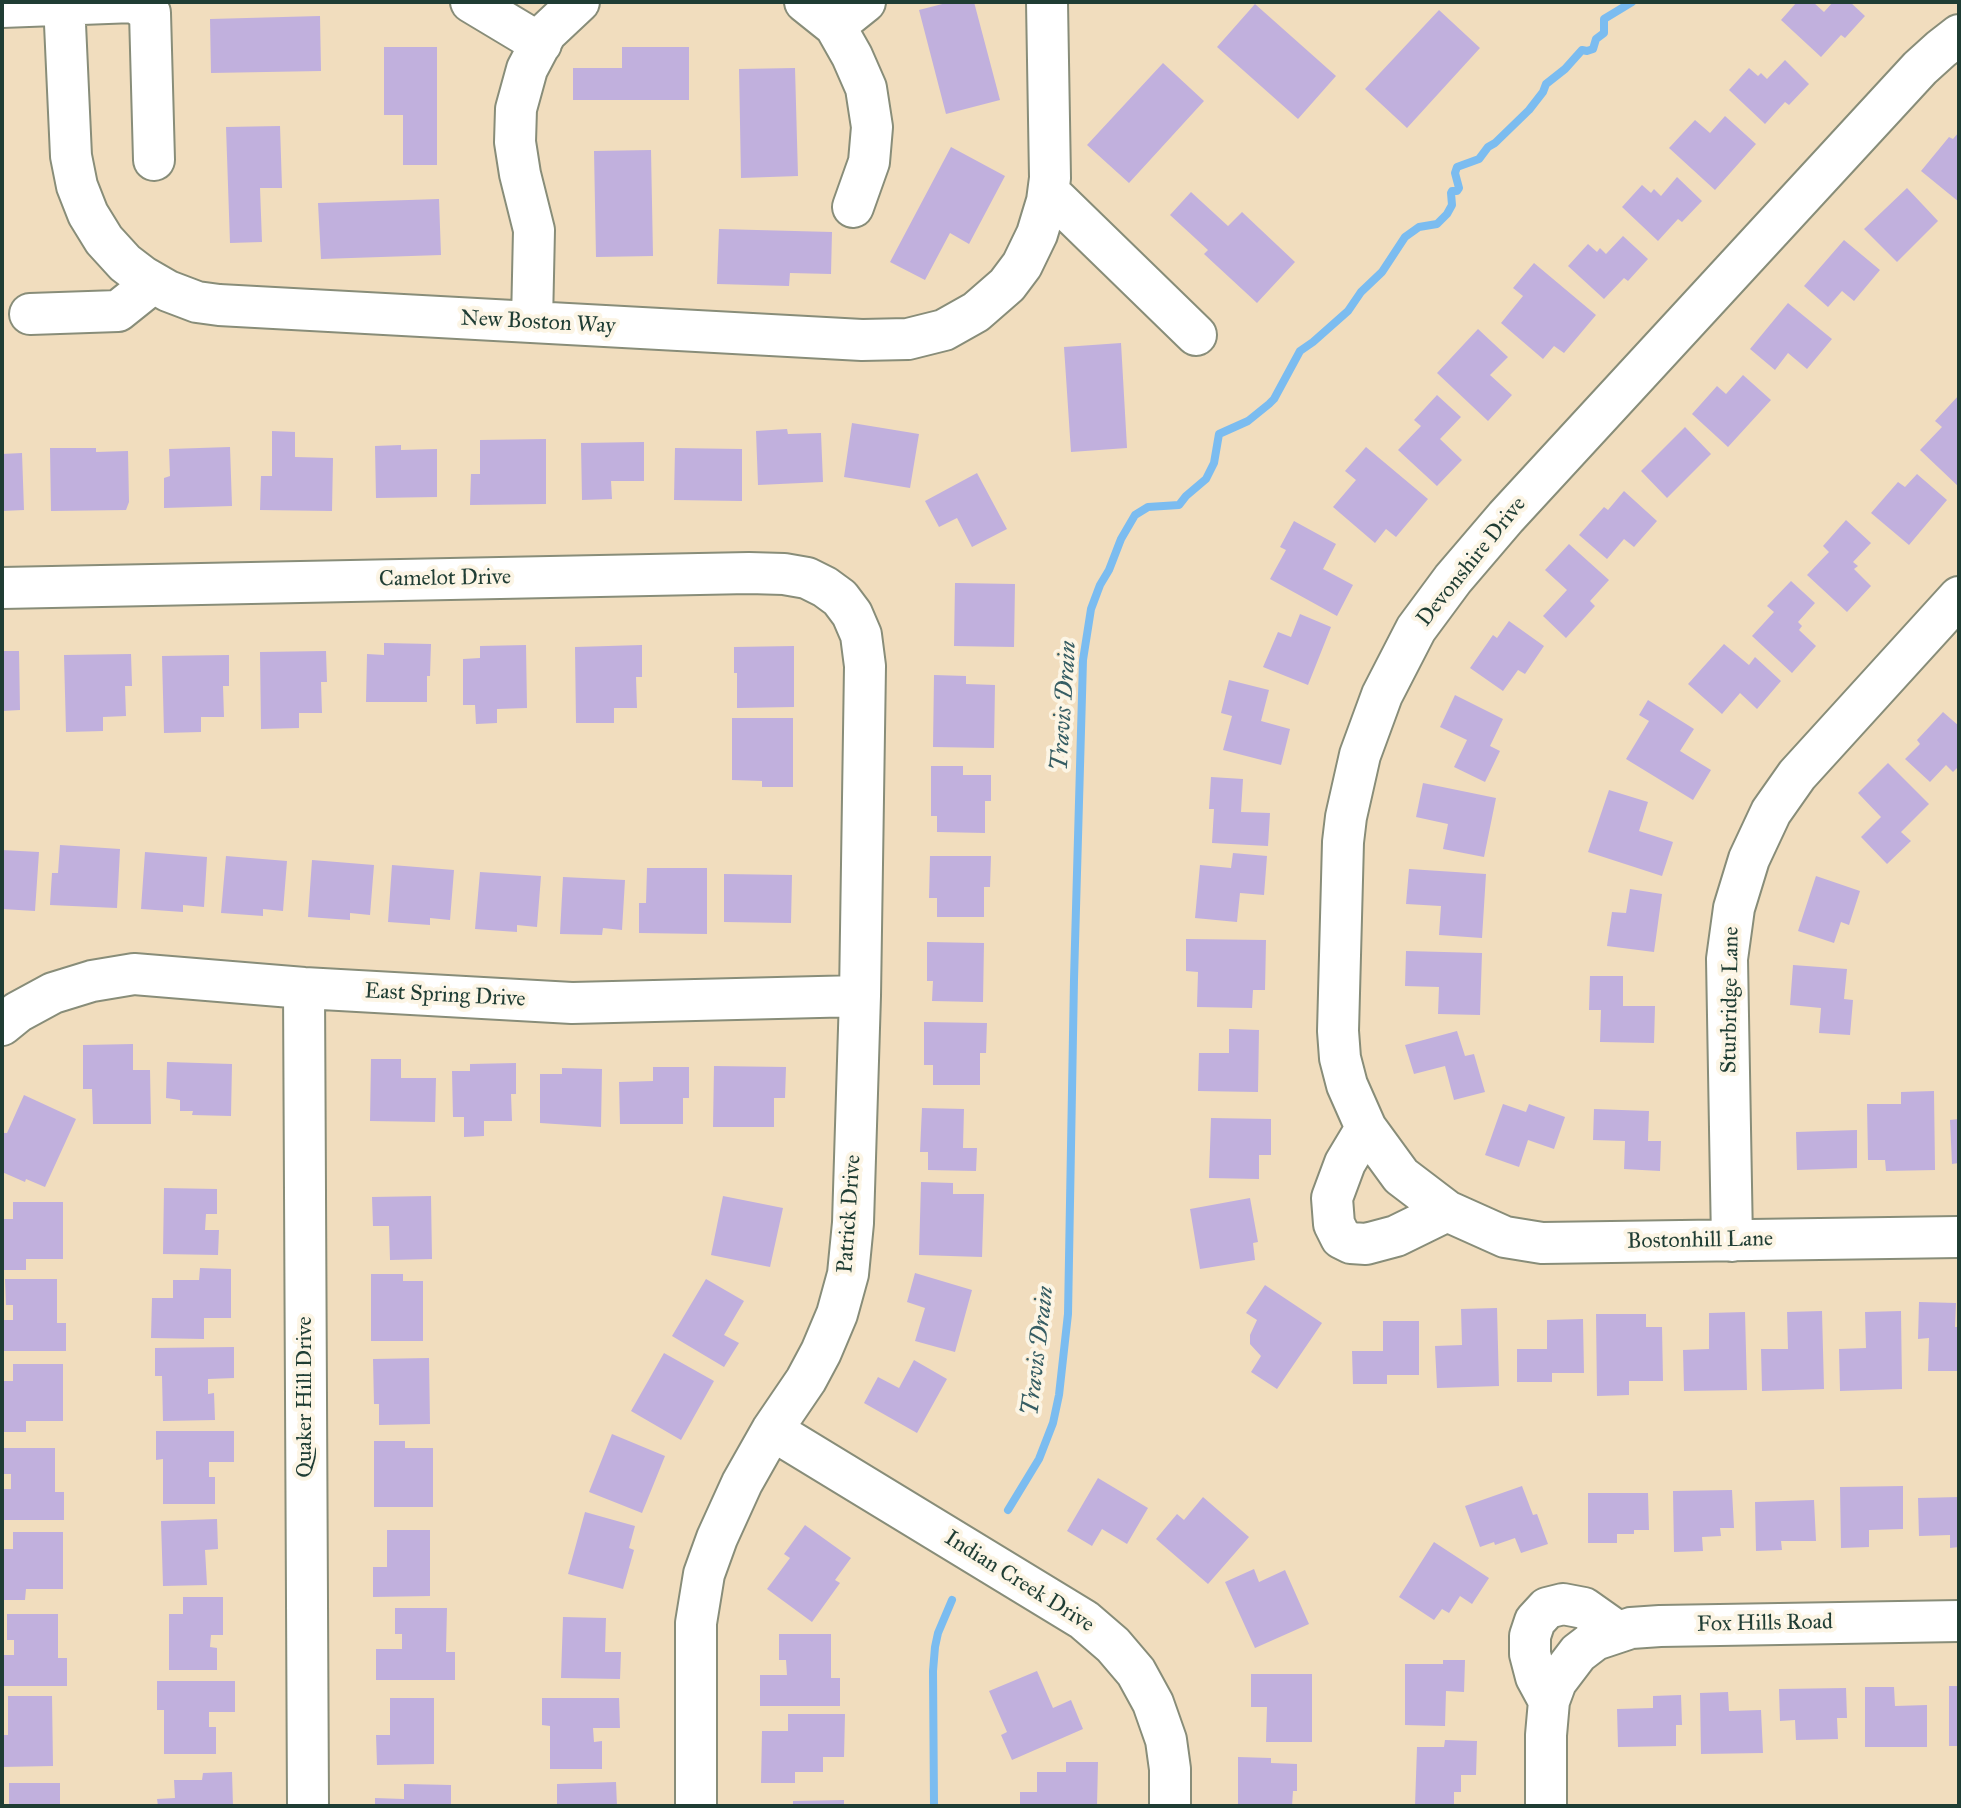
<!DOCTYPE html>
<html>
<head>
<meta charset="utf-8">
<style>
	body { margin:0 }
	#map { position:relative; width:1961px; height:1808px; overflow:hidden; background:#f1ddbe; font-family:"IM FELL Great Primer",serif }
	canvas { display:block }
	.frame { position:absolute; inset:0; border:4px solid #1f3d34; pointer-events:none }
</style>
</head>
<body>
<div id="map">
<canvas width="1961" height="1808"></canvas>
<div class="frame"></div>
</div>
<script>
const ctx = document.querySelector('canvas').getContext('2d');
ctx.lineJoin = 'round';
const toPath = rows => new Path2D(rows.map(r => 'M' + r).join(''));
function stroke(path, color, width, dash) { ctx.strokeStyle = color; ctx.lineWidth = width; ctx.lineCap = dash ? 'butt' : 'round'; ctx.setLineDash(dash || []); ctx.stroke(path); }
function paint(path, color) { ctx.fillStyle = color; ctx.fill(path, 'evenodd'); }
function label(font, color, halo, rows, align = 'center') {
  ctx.font = font + ' "IM FELL Great Primer",serif'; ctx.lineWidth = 8; ctx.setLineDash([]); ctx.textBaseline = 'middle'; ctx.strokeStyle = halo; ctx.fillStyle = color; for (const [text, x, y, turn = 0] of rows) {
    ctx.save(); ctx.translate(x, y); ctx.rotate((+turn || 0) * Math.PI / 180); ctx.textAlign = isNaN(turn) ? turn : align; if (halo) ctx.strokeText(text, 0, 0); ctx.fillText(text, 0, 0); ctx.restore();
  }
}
const stream = toPath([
	[1008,1510,1039,1459,1053,1423,1059,1395,1068,1314,1074,979,1083,660,1091,609,1100,585,1109,570,1121,539,1135,515,1148,507,1179,505,1186,496,1206,479,1214,463,1219,434,1248,421,1269,404,1274,399,1300,351,1313,342,1348,311,1361,292,1382,272,1405,237,1419,227,1437,224,1447,214,1452,205,1451,193,1452,191,1457,191,1459,188,1455,173,1457,167,1479,159,1488,147,1495,143,1529,110,1543,92,1546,84,1565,69,1582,50,1587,51,1593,49,1596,39,1604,33,1604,19,1632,2],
	[934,1806,933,1671,935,1647,938,1633,952,1600]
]);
const building = toPath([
	[950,2,974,2,1000,100,946,114,919,10],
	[1797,2,1813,2,1824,12,1833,2,1850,2,1865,16,1845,38,1841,35,1821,57,1781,20],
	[1255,4,1336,76,1298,119,1217,47],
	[1439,10,1480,48,1407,128,1365,89],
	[320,16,321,71,211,73,210,19],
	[384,47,437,47,437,165,403,165,403,115,384,115],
	[622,47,689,47,689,100,573,100,573,68,622,68],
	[1785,60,1809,84,1789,105,1785,102,1765,124,1729,90,1749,68,1758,76,1761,73,1767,79],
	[1163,63,1204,101,1129,183,1087,145],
	[795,68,798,176,741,178,739,69],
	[1725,116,1756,144,1715,190,1669,148,1695,120,1710,133],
	[280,126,282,188,260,188,262,242,230,243,226,127],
	[1959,132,1959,202,1921,171,1949,137,1953,139],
	[951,147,1005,176,969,244,950,233,925,280,890,262],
	[651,150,653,256,596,257,594,151],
	[1677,177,1702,201,1682,222,1678,219,1658,241,1622,207,1642,185,1651,193,1654,189,1661,196],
	[1907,188,1938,221,1897,262,1864,229],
	[1191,192,1228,226,1242,212,1295,262,1257,303,1204,254,1208,250,1170,215],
	[439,199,441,255,321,259,318,203],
	[719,229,832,232,831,274,790,273,789,286,717,284],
	[1623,236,1648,259,1628,281,1624,278,1604,299,1568,266,1588,244,1597,252,1600,248,1606,254],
	[1844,240,1880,270,1854,301,1842,291,1828,307,1804,286],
	[1534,263,1596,315,1564,353,1554,346,1543,359,1501,323,1523,296,1513,288],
	[1788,303,1832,339,1807,369,1788,353,1775,370,1750,349],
	[1478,329,1508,357,1490,375,1512,395,1488,421,1437,373],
	[1121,343,1127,448,1071,452,1064,347],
	[1743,375,1771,400,1728,447,1692,414,1717,386,1726,394],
	[1437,395,1461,417,1440,439,1462,460,1437,486,1398,450,1421,426,1414,420],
	[1959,395,1959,487,1920,450,1942,427,1935,421],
	[852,423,919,434,910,488,844,477],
	[1685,427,1711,454,1667,498,1641,471],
	[787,429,788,434,821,433,823,482,758,485,756,431],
	[272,431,295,432,295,457,333,458,332,511,260,510,261,476,272,476],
	[546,439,546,504,470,505,471,474,480,474,480,440],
	[644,442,644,481,611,481,612,499,582,500,581,443],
	[401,445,401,450,437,449,437,497,376,498,375,446],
	[230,447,232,506,164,508,164,478,170,476,169,449],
	[1366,447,1428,499,1396,537,1386,529,1375,543,1333,507,1356,480,1345,471],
	[50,448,96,448,96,452,128,451,129,502,126,510,51,511],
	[675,448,742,449,742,501,674,500],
	[22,453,24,510,2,511,2,454],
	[977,473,1007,529,972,547,957,518,939,527,925,501],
	[1917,474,1947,500,1909,545,1871,513,1898,482,1905,487],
	[1624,491,1657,521,1634,547,1624,539,1607,559,1579,535,1604,507,1608,510],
	[1846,520,1871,543,1853,562,1858,566,1854,569,1871,586,1847,612,1807,575,1829,552,1823,546],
	[1294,521,1336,544,1323,569,1353,585,1337,616,1270,579,1286,550,1280,547],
	[1569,544,1609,580,1590,601,1595,606,1566,638,1543,616,1567,590,1545,570],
	[1791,581,1815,603,1798,622,1802,626,1799,630,1816,646,1792,673,1752,636,1774,612,1767,606],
	[955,583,1015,584,1014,647,954,646],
	[1300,614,1331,627,1308,685,1263,667,1278,632,1291,637],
	[1509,621,1544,646,1525,674,1518,670,1503,691,1470,668,1493,635,1497,638],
	[384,643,431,644,430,676,427,676,427,702,366,702,367,654,384,655],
	[1724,644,1749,665,1755,657,1781,681,1757,709,1740,693,1722,714,1688,684],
	[526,645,527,708,497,709,497,723,476,724,475,705,463,705,463,659,480,658,480,646],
	[642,645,642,677,636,677,637,708,614,708,614,723,576,723,575,647],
	[794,646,794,707,737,708,737,673,734,673,734,647],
	[2,651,19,651,20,710,2,711],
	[326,651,327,682,321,682,322,713,299,713,299,728,261,729,260,652],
	[131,654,132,686,125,686,126,716,103,717,103,731,66,732,64,655],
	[229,655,229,686,223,686,224,717,201,717,201,732,164,733,162,656],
	[934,675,966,676,966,684,995,685,994,748,933,747],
	[1229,680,1269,690,1261,721,1290,729,1281,765,1223,750,1232,716,1221,713],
	[1455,695,1503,719,1490,746,1500,751,1485,782,1454,767,1467,740,1440,727],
	[1648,700,1694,729,1680,751,1711,770,1693,800,1626,759,1649,721,1639,715],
	[1943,712,1959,726,1959,766,1953,772,1946,765,1930,782,1905,759,1920,744,1917,740],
	[732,718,793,718,793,787,762,787,762,781,732,780],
	[1888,763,1929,804,1901,832,1911,841,1887,864,1861,837,1881,817,1858,793],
	[931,766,963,766,963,775,991,775,991,801,985,801,985,833,937,832,937,816,931,816],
	[1211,777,1243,779,1241,812,1270,813,1268,846,1212,843,1214,809,1209,809],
	[1423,783,1496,798,1484,857,1443,849,1448,824,1416,817],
	[1609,790,1648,802,1639,831,1673,842,1662,876,1588,852],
	[60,845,120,849,117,908,50,905,52,873,58,873],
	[2,850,39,852,35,911,2,909],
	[145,852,207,857,204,907,183,905,183,912,141,909],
	[1233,853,1267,856,1264,895,1240,893,1237,922,1195,918,1200,865,1231,868],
	[226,856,287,861,283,911,263,909,263,916,221,913],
	[930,856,991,856,990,887,984,887,984,917,937,917,937,898,929,898],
	[312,860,374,865,370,915,350,913,350,920,308,917],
	[392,865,454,870,450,920,430,918,430,925,388,922],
	[647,868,707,868,707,934,639,933,639,903,646,903],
	[1409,869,1486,874,1482,938,1439,935,1441,906,1406,904],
	[480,872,541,876,537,927,517,925,517,932,475,929],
	[724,874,792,875,791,923,724,922],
	[1816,876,1860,891,1849,925,1841,922,1834,943,1798,931],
	[563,877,625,880,622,930,603,928,602,935,560,934],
	[1630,889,1662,894,1654,952,1607,946,1612,912,1626,913],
	[1186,939,1266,940,1265,990,1253,990,1252,1008,1197,1007,1198,972,1186,971],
	[927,942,984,943,983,1002,932,1001,933,981,927,981],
	[1406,951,1482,953,1480,1015,1438,1014,1439,987,1405,986],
	[1793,965,1847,969,1844,999,1853,1000,1850,1035,1819,1033,1821,1008,1790,1005],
	[1590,976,1623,976,1623,1006,1655,1006,1654,1043,1600,1042,1601,1010,1589,1010],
	[924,1022,987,1023,986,1053,980,1053,980,1085,933,1085,933,1065,924,1065],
	[1229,1029,1259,1030,1258,1092,1198,1091,1199,1053,1229,1053],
	[1457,1031,1465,1056,1474,1054,1485,1092,1454,1100,1445,1066,1414,1074,1405,1045],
	[133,1044,133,1070,150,1070,151,1124,93,1124,92,1089,83,1089,83,1045],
	[371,1059,401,1059,401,1078,436,1078,435,1122,370,1121],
	[167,1062,232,1064,231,1116,192,1115,193,1111,180,1111,180,1100,166,1098],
	[516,1063,516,1094,511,1094,512,1121,484,1121,484,1136,464,1137,464,1117,453,1117,452,1071,470,1071,470,1064],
	[714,1066,786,1067,785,1098,774,1098,774,1127,713,1127],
	[653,1067,689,1067,689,1098,683,1098,683,1124,620,1124,619,1082,653,1081],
	[562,1068,602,1069,601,1127,540,1123,540,1074,562,1074],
	[1934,1091,1935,1170,1886,1171,1885,1160,1868,1160,1867,1104,1901,1104,1901,1092],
	[24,1095,76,1119,45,1187,26,1179,25,1182,2,1172,2,1133,7,1133],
	[1503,1104,1526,1112,1529,1104,1565,1117,1554,1149,1528,1140,1519,1167,1485,1155],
	[922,1108,964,1109,963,1148,977,1148,976,1171,928,1170,928,1152,920,1152],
	[1594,1109,1649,1111,1648,1141,1661,1141,1660,1171,1624,1169,1625,1141,1593,1140],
	[1211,1118,1271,1119,1271,1155,1259,1155,1259,1179,1209,1178],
	[1959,1119,1959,1163,1952,1164,1950,1120],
	[1857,1130,1857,1168,1797,1170,1796,1132],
	[921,1182,953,1183,953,1194,984,1194,982,1257,919,1255],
	[164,1188,217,1189,217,1214,206,1214,205,1230,219,1230,218,1255,163,1254],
	[431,1196,432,1259,390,1260,389,1226,373,1226,372,1197],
	[723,1196,783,1208,770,1267,711,1255],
	[1250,1198,1258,1242,1253,1243,1255,1260,1200,1269,1190,1209],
	[13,1202,63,1202,63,1259,26,1259,26,1270,2,1270,2,1219,13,1219],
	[200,1268,231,1269,231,1318,204,1318,204,1339,151,1338,152,1298,173,1298,173,1280,199,1280],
	[915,1273,972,1290,955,1352,915,1341,925,1308,907,1302],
	[371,1274,403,1274,403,1281,423,1281,423,1341,371,1341],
	[5,1279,57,1279,57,1323,66,1323,66,1351,2,1351,2,1320,13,1320,13,1305,6,1305],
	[706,1279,744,1301,724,1335,739,1343,724,1367,672,1336],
	[1265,1285,1322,1323,1277,1389,1251,1372,1261,1356,1250,1344,1250,1335,1257,1320,1246,1313],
	[1919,1302,1956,1303,1955,1327,1959,1327,1959,1371,1928,1371,1929,1338,1918,1339],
	[1497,1308,1499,1386,1437,1388,1435,1346,1462,1345,1461,1309],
	[1822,1311,1824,1389,1762,1391,1761,1349,1788,1349,1787,1312],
	[1901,1311,1902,1389,1840,1391,1839,1349,1866,1348,1865,1312],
	[1745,1312,1747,1390,1684,1391,1683,1350,1709,1349,1709,1313],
	[1596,1314,1646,1314,1646,1327,1662,1327,1663,1381,1629,1381,1629,1395,1597,1396],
	[1583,1319,1584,1373,1552,1373,1552,1382,1517,1382,1517,1349,1547,1349,1547,1320],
	[1383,1321,1419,1321,1419,1375,1387,1375,1387,1384,1353,1384,1352,1351,1383,1351],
	[234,1347,234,1378,208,1379,208,1394,214,1393,215,1420,163,1421,162,1376,155,1376,155,1348],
	[664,1353,714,1381,681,1440,631,1411],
	[429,1358,430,1424,379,1425,379,1404,374,1404,373,1359],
	[914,1360,947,1379,917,1433,864,1403,878,1377,899,1388],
	[13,1364,63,1364,63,1421,26,1421,26,1432,2,1432,2,1381,13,1381],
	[156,1431,234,1431,234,1462,209,1462,209,1477,215,1477,215,1504,163,1504,163,1459,156,1460],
	[612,1434,665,1456,642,1513,589,1492],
	[374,1441,405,1441,405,1448,433,1448,433,1507,374,1507],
	[4,1448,55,1448,55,1492,64,1492,64,1520,2,1520,2,1489,11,1489,11,1474,4,1474],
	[1098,1478,1148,1508,1127,1544,1102,1529,1092,1546,1067,1531],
	[1522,1486,1533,1515,1537,1514,1548,1544,1521,1553,1515,1538,1495,1545,1494,1542,1480,1547,1465,1506],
	[1903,1486,1903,1529,1869,1530,1869,1547,1841,1548,1840,1487],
	[1732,1490,1734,1528,1720,1528,1721,1536,1702,1537,1703,1551,1674,1552,1673,1491],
	[1588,1493,1648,1493,1649,1530,1634,1530,1634,1534,1617,1534,1617,1543,1588,1543],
	[1203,1497,1249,1537,1208,1584,1156,1539,1177,1514,1184,1520],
	[1959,1497,1959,1547,1950,1548,1950,1535,1919,1536,1918,1498],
	[1814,1500,1816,1541,1781,1541,1782,1550,1756,1551,1755,1502],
	[585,1512,635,1526,629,1548,634,1550,623,1589,568,1574],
	[217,1519,218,1549,205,1550,207,1585,163,1586,161,1521],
	[805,1525,851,1558,835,1580,840,1583,812,1622,767,1589,790,1558,784,1554],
	[387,1530,430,1530,430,1596,373,1597,373,1567,387,1567],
	[13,1532,63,1532,63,1589,26,1589,25,1600,2,1600,2,1549,13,1549],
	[1434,1542,1489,1578,1472,1604,1460,1596,1449,1613,1442,1609,1434,1620,1399,1597],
	[1254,1569,1259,1582,1285,1570,1309,1624,1255,1648,1225,1582],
	[183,1597,223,1597,223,1635,211,1635,210,1647,217,1648,217,1670,169,1670,169,1614,183,1614],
	[395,1608,447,1608,446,1652,455,1652,455,1680,376,1680,376,1649,402,1649,402,1634,395,1634],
	[7,1614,58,1614,58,1658,67,1658,67,1686,2,1686,2,1655,14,1655,14,1640,7,1640],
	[563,1617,606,1618,605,1652,621,1652,620,1679,561,1678],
	[779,1634,831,1634,831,1678,840,1678,840,1706,760,1706,760,1675,787,1675,786,1660,779,1660],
	[1443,1660,1465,1660,1464,1692,1446,1691,1445,1726,1405,1725,1405,1664,1443,1664],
	[1037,1671,1053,1708,1071,1700,1083,1729,1012,1760,1001,1735,1007,1732,989,1691],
	[1251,1674,1312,1674,1312,1742,1266,1742,1267,1707,1251,1707],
	[157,1681,235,1681,235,1712,209,1712,209,1727,216,1727,216,1754,164,1754,164,1710,157,1710],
	[1949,1686,1959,1686,1959,1746,1949,1746],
	[1865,1687,1894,1687,1895,1706,1927,1705,1927,1747,1865,1747],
	[1846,1688,1847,1718,1837,1718,1838,1739,1796,1740,1795,1720,1780,1721,1779,1689],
	[1728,1692,1729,1711,1761,1710,1763,1753,1701,1754,1700,1693],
	[1681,1695,1682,1725,1676,1725,1676,1746,1618,1747,1617,1709,1653,1708,1653,1696],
	[8,1696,52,1696,53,1766,2,1767,2,1735,8,1735],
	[390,1698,434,1698,434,1764,377,1765,376,1735,390,1735],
	[542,1698,619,1698,620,1728,593,1728,594,1742,602,1741,602,1769,550,1769,550,1726,542,1725],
	[788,1714,845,1714,844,1757,823,1757,823,1772,795,1772,795,1783,761,1783,762,1731,788,1731],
	[1445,1740,1477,1741,1476,1775,1461,1775,1461,1792,1454,1792,1454,1806,1415,1806,1417,1747,1444,1747],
	[1238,1757,1271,1758,1271,1763,1297,1764,1297,1791,1293,1791,1292,1806,1238,1806],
	[1066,1762,1098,1762,1097,1806,1020,1806,1020,1792,1037,1792,1037,1772,1066,1772],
	[232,1772,233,1806,158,1806,157,1799,175,1798,174,1780,202,1780,203,1773],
	[616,1782,617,1806,557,1806,557,1784],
	[9,1783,60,1783,60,1806,9,1806],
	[404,1784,451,1785,451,1806,375,1806,375,1798,404,1799],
	[844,1800,844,1806,793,1806,793,1801]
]);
const minor = toPath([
	[64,2,71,156,77,186,88,214,104,240,125,263,142,276,168,291,197,302,219,305,862,340,908,339,944,330,976,312,1007,285,1022,265,1037,234,1047,201,1050,178,1047,2],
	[471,2,541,44],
	[805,2,835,26,852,56,866,88,872,127,869,162,853,207],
	[2,7,134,2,150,13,154,160],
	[835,26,865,2],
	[1959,35,1941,49,1920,68,1506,517,1453,579,1416,629,1382,695,1360,755,1346,817,1343,842,1338,1031,1340,1058,1347,1085,1366,1128,1401,1176,1447,1211,1505,1237,1542,1243,1959,1237],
	[1049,192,1196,335],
	[30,314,118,311,153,283],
	[532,322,534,230,520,174,515,142,516,109,527,69,546,33,579,2],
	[2,588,749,573,784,574,807,578,825,587,840,598,852,614,861,635,865,666,860,996,853,1223,848,1274,837,1314,821,1352,806,1380,772,1430,742,1483,717,1538,704,1574,696,1623,696,1806],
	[304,988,308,1806],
	[2,1025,18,1012,53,993,92,981,134,974,304,988,572,1003,860,996],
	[1366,1128,1345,1163,1332,1198,1334,1224,1341,1238,1351,1243,1366,1244,1396,1236,1447,1211],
	[1732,1241,1727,959,1734,908,1749,859,1771,812,1797,775,1959,597],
	[772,1430,1084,1620,1113,1645,1136,1672,1153,1703,1166,1740,1170,1769,1170,1806],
	[1549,1701,1536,1677,1530,1654,1530,1636,1535,1621,1547,1608,1563,1604,1584,1608,1618,1632],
	[1546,1806,1546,1735,1549,1701,1556,1682,1578,1653,1595,1640,1631,1628,1660,1626,1959,1621]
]);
const streetNames = [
	["New Boston Way",538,323,3],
	["Devonshire Drive",1472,562,-51],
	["Camelot Drive",445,579,-1],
	["East Spring Drive",445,996,3],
	["Sturbridge Lane",1731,1000,-89],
	["Patrick Drive",850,1214,-86],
	["Bostonhill Lane",1700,1241,-1],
	["Quaker Hill Drive",306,1397,-90],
	["Indian Creek Drive",1019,1582,32],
	["Fox Hills Road",1765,1624,-1]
];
const waterNames = [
	["Travis Drain",1065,706,-86],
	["Travis Drain",1039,1351,-83]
];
stroke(stream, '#7bbcf0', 8);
paint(building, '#c1b0dd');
stroke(minor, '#888d79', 44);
stroke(minor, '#fff', 40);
label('22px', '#1f3d34', '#fcf5e5', streetNames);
label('italic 24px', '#365d63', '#fcf5e5', waterNames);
</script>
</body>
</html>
